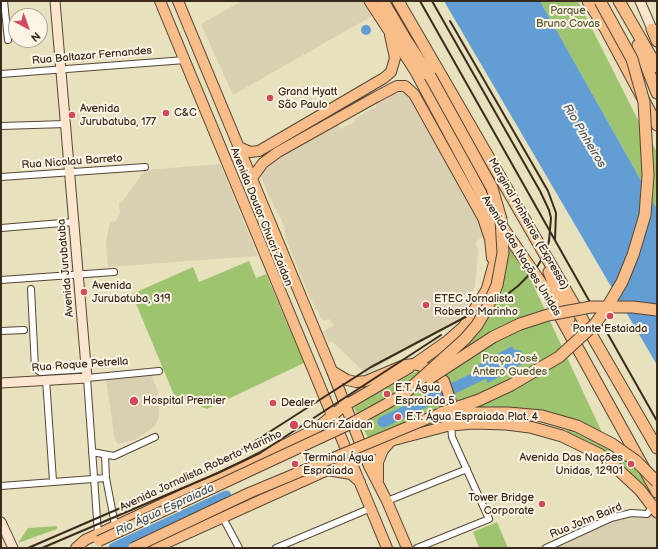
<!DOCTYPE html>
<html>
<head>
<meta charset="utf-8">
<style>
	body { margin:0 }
	#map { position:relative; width:658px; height:549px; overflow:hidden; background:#e8e1bd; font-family:"Balsamiq Sans",sans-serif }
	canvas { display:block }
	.frame { position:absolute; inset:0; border:2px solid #3b2a1e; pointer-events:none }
	.north { position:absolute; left:8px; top:8px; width:40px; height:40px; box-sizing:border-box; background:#fcf5e5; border:1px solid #afa495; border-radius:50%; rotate:139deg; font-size:11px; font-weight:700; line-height:16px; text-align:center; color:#3b2a1e }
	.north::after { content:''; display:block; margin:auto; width:14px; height:18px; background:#d1495b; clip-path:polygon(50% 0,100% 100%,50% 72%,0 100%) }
</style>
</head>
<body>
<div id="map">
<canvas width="658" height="549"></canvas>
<div class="frame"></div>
<div class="north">N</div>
</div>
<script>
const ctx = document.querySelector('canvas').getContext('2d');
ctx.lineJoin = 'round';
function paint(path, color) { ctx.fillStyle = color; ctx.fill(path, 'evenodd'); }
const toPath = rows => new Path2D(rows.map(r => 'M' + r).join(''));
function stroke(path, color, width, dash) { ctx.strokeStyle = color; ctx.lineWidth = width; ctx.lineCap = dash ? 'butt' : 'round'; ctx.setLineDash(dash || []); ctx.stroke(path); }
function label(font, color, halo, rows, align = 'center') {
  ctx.font = font + ' "Balsamiq Sans",sans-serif'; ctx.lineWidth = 4; ctx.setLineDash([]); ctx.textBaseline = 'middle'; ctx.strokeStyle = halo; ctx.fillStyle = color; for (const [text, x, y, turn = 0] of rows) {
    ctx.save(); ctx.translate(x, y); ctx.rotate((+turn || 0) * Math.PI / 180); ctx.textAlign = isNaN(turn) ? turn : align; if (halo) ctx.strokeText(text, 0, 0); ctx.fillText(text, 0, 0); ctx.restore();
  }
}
const built = toPath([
	[242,1,363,1,372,16,233,95,201,24],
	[398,91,405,93,408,96,478,217,485,234,475,243,478,251,475,286,466,309,460,317,366,374,332,341,329,343,323,332,334,325,329,319,324,321,321,318,311,300,286,239,284,225,268,194,261,176,264,169,269,163,337,124,341,129,355,122,354,119,377,106,375,103],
	[220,164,258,256,108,267,106,241,110,222,116,221,120,213,119,203,122,202,145,170],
	[151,375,158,391,159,418,154,427,135,440,118,444,115,440,106,380],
	[649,512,657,517,657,548,546,548,611,518]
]);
const green = toPath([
	[540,1,578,1,637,118,657,152,657,209],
	[505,237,529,276,607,443,632,462,654,491,649,496,627,469,604,453,570,435,564,426,545,420,535,423,472,420,374,451,354,408,358,404,417,371,452,346,471,328],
	[249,261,256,278,266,274,304,363,207,409,174,395,132,294,193,267,199,282],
	[497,522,508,548,479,548,473,532],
	[57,526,57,529,18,543,28,528]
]);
const water = toPath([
	[444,1,540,1,657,209,657,365],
	'361 30a5 5 0 1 1 10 0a5 5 0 1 1-10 0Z',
	[512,346,522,364,488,383,478,365]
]);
const river = toPath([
	[383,422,483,374,517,355],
	[114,548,226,496]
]);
const street = toPath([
	[4,1,8,40],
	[1,74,185,60],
	[1,126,66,124],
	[1,177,145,167],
	[1,228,74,222],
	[1,280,114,272],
	[31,289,35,368,40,372,87,369],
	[1,331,24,330],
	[46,379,53,481],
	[92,452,114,456,155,437],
	[105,456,106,478,115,525],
	[1,486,106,478],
	[387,501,467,469],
	[223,518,239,548],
	[98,534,87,378,159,371],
	[276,548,371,508],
	[417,548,489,519,452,437,451,425],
	[546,548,611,518,631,513,647,514,653,506]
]);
const secondary = toPath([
	[640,1,652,29],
	[1,383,87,378,55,1],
	[1,522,13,548]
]);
const primary = toPath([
	[160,1,387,548],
	[178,1,332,371,369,466,387,501,407,548],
	[239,147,250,152,259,151,384,78,391,72,395,58,390,35],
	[252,178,263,163,278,152,376,97,397,86,405,86,414,94,483,218,490,239,492,258],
	[327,470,351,474,360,482],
	[378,480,378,462,383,450,389,443],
	[76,548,85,540,98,534,238,469,317,428,344,406,409,368],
	[155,548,394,440,451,425,452,405,444,381,433,370,415,364,404,365,366,381,356,382,347,380,332,371]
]);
const highway = toPath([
	[370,1,415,70,469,170,487,205,545,289,657,492],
	[383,1,406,40,430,76],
	[398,1,657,448],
	[588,1,605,28,657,125],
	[619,1,657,67],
	[652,29,657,41],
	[638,45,657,93],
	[549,272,569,319],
	[415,364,448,341,464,327,487,290,497,254,496,241,489,214],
	[451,425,473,423,506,424,530,427,562,436,599,454,611,463,640,490,657,512]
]);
const rail = toPath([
	[420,1,657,421],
	[450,21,548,191,556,213,555,239],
	[28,548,213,468,371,367,505,296,518,286,537,267,546,252,549,241,551,218,549,210,540,191,432,1],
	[42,548,218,473,260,453,441,335]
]);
const primaryBridge = toPath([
	[99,541,348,425,404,394],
	[133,548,249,493,441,413]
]);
const highwayBridge = toPath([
	[430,378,493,337,520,324,548,315,591,307,633,307,657,310],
	[404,394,465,339,477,325,487,308,497,285,503,253,501,219,492,188,430,76],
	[441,413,479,400,511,385,559,357,595,324,606,309,622,282,633,255,645,215,648,175,644,102,632,59,600,1],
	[449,413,508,413,542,416,577,426,612,444,636,461,657,482]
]);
const markers = [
	[270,98,4,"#d1495b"],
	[166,113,4,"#d1495b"],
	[72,115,4,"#d1495b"],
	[84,292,4,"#d1495b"],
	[426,305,4,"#d1495b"],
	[610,316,4,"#d1495b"],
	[387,394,4,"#d1495b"],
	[134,401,5,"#d1495b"],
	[273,403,4,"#d1495b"],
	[398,417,4,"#d1495b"],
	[294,425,5,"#d1495b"],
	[295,464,4,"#d1495b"],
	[631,464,4,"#d1495b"],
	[542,504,4,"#d1495b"]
];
const parkNames = [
	["Parque",568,11],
	["Bruno Covas",568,24],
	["Praça José",510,359],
	["Antero Guedes",510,372]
];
const streetNames = [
	["Rua Baltazar Fernandes",92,56,-5],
	["Rua Nicolau Barreto",72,162,-4],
	["Avenida Doutor Chucri Zaidan",261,217,68],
	["Marginal Pinheiros (Expressa)",528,224,60],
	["Avenida das Nações Unidas",521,256,58],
	["Avenida Jurubatuba",66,268,-95],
	["Rua Roque Petrella",80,365,-4],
	["Avenida Jornalista Roberto Marinho",201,471,-25],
	["Rua John Baird",586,521,-22]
];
const poiNames = [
	["Grand Hyatt",278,92],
	["São Paulo",278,105],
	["Avenida",80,109],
	["Jurubatuba, 177",80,122],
	["C&C",174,113],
	["Avenida",92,286],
	["Jurubatuba, 319",92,299],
	["ETEC Jornalista",434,299],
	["Roberto Marinho",434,312],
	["Ponte Estaiada",610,329,"center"],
	["E.T. Água",395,388],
	["Espraiada 5",395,401],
	["Hospital Premier",143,401],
	["Dealer",281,403],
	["E.T. Água Espraiada Plat. 4",406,417],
	["Chucri Zaidan",303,425],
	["Terminal Água",303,458],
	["Espraiada",303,471],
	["Avenida Das Nações",623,458,"right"],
	["Unidas, 12901",623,471,"right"],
	["Tower Bridge",534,498,"right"],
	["Corporate",534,511,"right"]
];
const waterNames = [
	["Rio Pinheiros",584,136,59],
	["Rio Água Espraiada",165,510,-25]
];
paint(built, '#d9d0b1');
paint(green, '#9fc46f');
paint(water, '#629ed3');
stroke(river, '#629ed3', 11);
stroke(street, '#554536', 8);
stroke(secondary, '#554536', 11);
stroke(primary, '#554536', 12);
stroke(highway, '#554536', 13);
stroke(street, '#fff', 6);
stroke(secondary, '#fce5cf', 9);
stroke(primary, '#f8bd88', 10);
stroke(highway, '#f8bd88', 11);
stroke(rail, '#3b2a1e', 2);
stroke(primaryBridge, '#554536', 12, []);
stroke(highwayBridge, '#554536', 13, []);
stroke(primaryBridge, '#f8bd88', 10);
stroke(highwayBridge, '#f8bd88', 11);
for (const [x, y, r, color] of markers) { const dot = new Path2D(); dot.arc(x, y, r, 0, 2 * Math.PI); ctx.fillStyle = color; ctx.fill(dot); stroke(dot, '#fcf5e5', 1.5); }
label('11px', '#595836', '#fcf5e5', parkNames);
label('11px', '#3b2a1e', '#fcf5e5', streetNames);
label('11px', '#3b2a1e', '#fcf5e5', poiNames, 'left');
label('italic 12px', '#4b5866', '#fcf5e5', waterNames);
</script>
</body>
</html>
